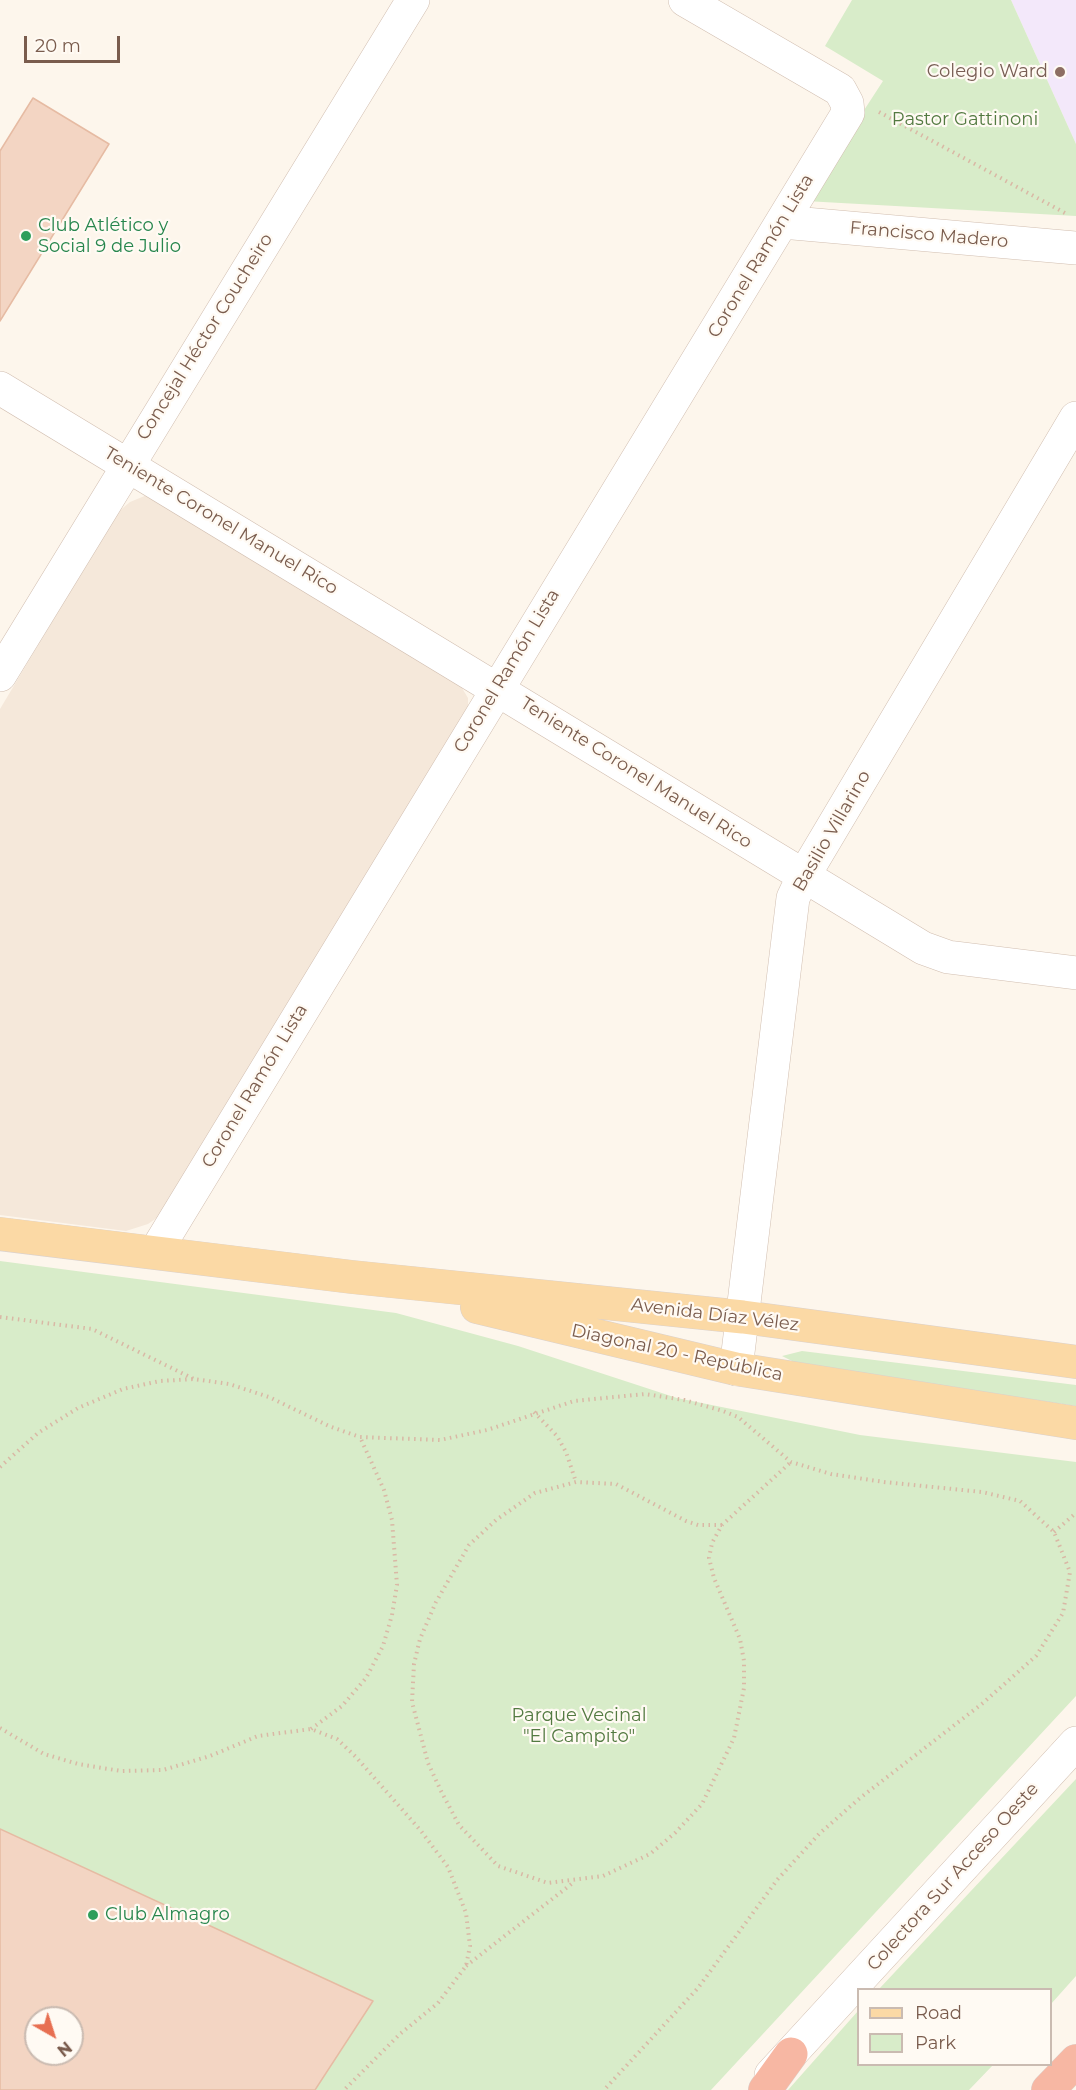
<!DOCTYPE html>
<html>
<head>
<meta charset="utf-8">
<style>
	body { margin:0 }
	#map { position:relative; width:1076px; height:2090px; overflow:hidden; background:#fdf6ec; font-family:Montserrat,sans-serif }
	canvas { display:block }
	.legend { position:absolute; left:857px; top:1988px; width:195px; height:78px; box-sizing:border-box; background:#fffaf3; border:2px solid #cabbb1; margin:0; padding:8px 10px; list-style:none; font-size:18px; color:#7a5c4d }
	.legend li { display:flex; align-items:center; gap:12px; height:30px }
	.legend b { width:30px; border:2px solid #cabbb1 }
	.north { position:absolute; left:24px; top:2006px; width:60px; height:60px; box-sizing:border-box; background:#fffaf3; border:2px solid #cabbb1; border-radius:50%; rotate:141deg; font-size:16px; font-weight:700; line-height:24px; text-align:center; color:#7a5c4d }
	.north::after { content:''; display:block; margin:auto; width:21px; height:27px; background:#e76f51; clip-path:polygon(50% 0,100% 100%,50% 72%,0 100%) }
	.scale { position:absolute; left:24px; top:36px; width:96px; height:27px; box-sizing:border-box; border:3px solid #7a5c4d; border-top:0; padding-left:8px; font-size:18px; line-height:21px; white-space:nowrap; color:#7a5c4d; -webkit-text-stroke:4px #fffaf3; paint-order:stroke }
</style>
</head>
<body>
<div id="map">
<canvas width="1076" height="2090"></canvas>
<ul class="legend">
<li><b style="height:8px;background:#fbd9a5"></b>Road</li>
<li><b style="height:16px;background:#d8ecc9"></b>Park</li>
</ul>
<div class="north">N</div>
<div class="scale">20 m</div>
</div>
<script>
const ctx = document.querySelector('canvas').getContext('2d');
ctx.lineJoin = 'round';
function paint(path, color) { ctx.fillStyle = color; ctx.fill(path, 'evenodd'); }
const toPath = rows => new Path2D(rows.map(r => 'M' + r).join(''));
function stroke(path, color, width, dash) { ctx.strokeStyle = color; ctx.lineWidth = width; ctx.lineCap = dash ? 'butt' : 'round'; ctx.setLineDash(dash || []); ctx.stroke(path); }
function label(font, color, halo, rows, align = 'center') {
  ctx.font = font + ' Montserrat,sans-serif'; ctx.lineWidth = 4.5; ctx.setLineDash([]); ctx.textBaseline = 'middle'; ctx.strokeStyle = halo; ctx.fillStyle = color; for (const [text, x, y, turn = 0] of rows) {
    ctx.save(); ctx.translate(x, y); ctx.rotate((+turn || 0) * Math.PI / 180); ctx.textAlign = isNaN(turn) ? turn : align; if (halo) ctx.strokeText(text, 0, 0); ctx.fillText(text, 0, 0); ctx.restore();
  }
}
const residential = toPath([
	[147,495,459,683,468,698,468,716,161,1215,148,1224,126,1231,0,1215,0,709,117,513,130,502]
]);
const education = toPath([
	[1011,0,1076,0,1076,144]
]);
const green = toPath([
	[852,0,1011,0,1076,144,1076,216,805,201,883,81,825,46],
	[0,1261,396,1313,518,1346,677,1398,860,1435,1076,1462,1076,1696,711,2090,315,2090,373,2001,0,1829],
	[802,1351,1076,1385,1076,1406,800,1365,782,1356],
	[1076,1779,1076,1976,1051,2004,1050,1990,879,1989],
	[858,2011,858,2064,993,2065,969,2090,788,2090]
]);
const building = toPath([
	[33,98,109,144,0,321,0,151,33,98],
	[0,1829,373,2001,315,2090,0,2090,0,1829],
	[36,2018,72,2018,72,2054,36,2054,36,2018]
]);
const path = toPath([
	[879,112,1065,213],
	[0,1317,92,1329,194,1379],
	[534,1412,557,1436,566,1452,576,1482],
	[0,1467,38,1433,78,1408,123,1389,160,1381,194,1379,229,1384,269,1397,329,1426,360,1437,440,1440,487,1430,574,1401,645,1394,684,1400,723,1411,738,1417,791,1462,831,1474,884,1482,982,1492,1020,1501,1054,1532,1070,1572,1063,1613,1036,1656,983,1703,860,1798,819,1834,777,1880,698,1988,604,2090],
	[722,1525,698,1525,686,1521,616,1484,576,1482,535,1493,496,1520,469,1545,436,1602,420,1639,414,1664,412,1702,428,1763,441,1791,459,1825,498,1866,548,1883,603,1876,650,1854,675,1833,702,1804,734,1738,744,1688,744,1661,740,1639,714,1578,709,1558,712,1543,722,1525,791,1462],
	[1054,1532,1076,1513],
	[0,1728,44,1754,78,1764,121,1771,163,1770,210,1756,258,1736,311,1729,337,1739,356,1757,421,1831,448,1867,466,1913,470,1946,466,1966,438,2003,400,2034,344,2090],
	[311,1729,342,1706,366,1678,383,1646,392,1615,397,1585,392,1520,384,1490,360,1437],
	[466,1966,574,1882]
]);
const minor = toPath([
	[782,222,1076,248],
	[0,388,923,948,948,957,1076,973],
	[0,675,413,0],
	[156,1251,848,113,847,103,840,90,685,0],
	[736,1369,793,898,803,877,1076,418],
	[771,2075,1076,1743]
]);
const major = toPath([
	[0,1234,352,1277,743,1317,1076,1362],
	[477,1307,736,1369,1076,1423]
]);
const highway = toPath([
	[765,2090,791,2054],
	[1048,2090,1076,2061]
]);
const markers = [
	[1060,72,6,"#8d6e63"],
	[26,236,6,"#2e9e5b"],
	[93,1915,6,"#2e9e5b"]
];
const educationNames = [
	["Colegio Ward",1048,72]
];
const parkNames = [
	["Pastor Gattinoni",965,120],
	["Parque Vecinal",579,1716],
	["\"El Campito\"",579,1737]
];
const leisureNames = [
	["Club Atlético y",38,226],
	["Social 9 de Julio",38,247],
	["Club Almagro",105,1915]
];
const streetNames = [
	["Francisco Madero",929,235,5],
	["Coronel Ramón Lista",761,256,-59],
	["Concejal Héctor Coucheiro",205,337,-58],
	["Teniente Coronel Manuel Rico",221,521,31],
	["Coronel Ramón Lista",507,671,-59],
	["Teniente Coronel Manuel Rico",636,773,32],
	["Basilio Villarino",832,831,-60],
	["Coronel Ramón Lista",255,1086,-59],
	["Avenida Díaz Vélez",715,1315,7],
	["Diagonal 20 - República",677,1353,12],
	["Colectora Sur Acceso Oeste",953,1877,-48]
];
paint(residential, '#f5e8da');
paint(education, '#f3e8fa');
paint(green, '#d8ecc9');
paint(building, '#f3d5c3');
stroke(building, '#e6bba3', 1.5);
stroke(minor, '#d1beb0', 34);
stroke(major, '#dad1cd', 34);
stroke(highway, '#dad1cd', 34);
stroke(path, '#d9b8a5', 4, [1.5, 4.5]);
stroke(minor, '#fff', 33);
stroke(major, '#fbd9a5', 33);
stroke(highway, '#f7b7a3', 33);
for (const [x, y, r, color] of markers) { const dot = new Path2D(); dot.arc(x, y, r, 0, 2 * Math.PI); ctx.fillStyle = color; ctx.fill(dot); stroke(dot, '#fffaf3', 2); }
label('18px', '#785e54', '#fffaf3', educationNames, 'right');
label('18px', '#537a41', '#fffaf3', parkNames);
label('18px', '#27864d', '#fffaf3', leisureNames, 'left');
label('18px', '#7a5c4d', '#fffaf3', streetNames);
</script>
</body>
</html>
